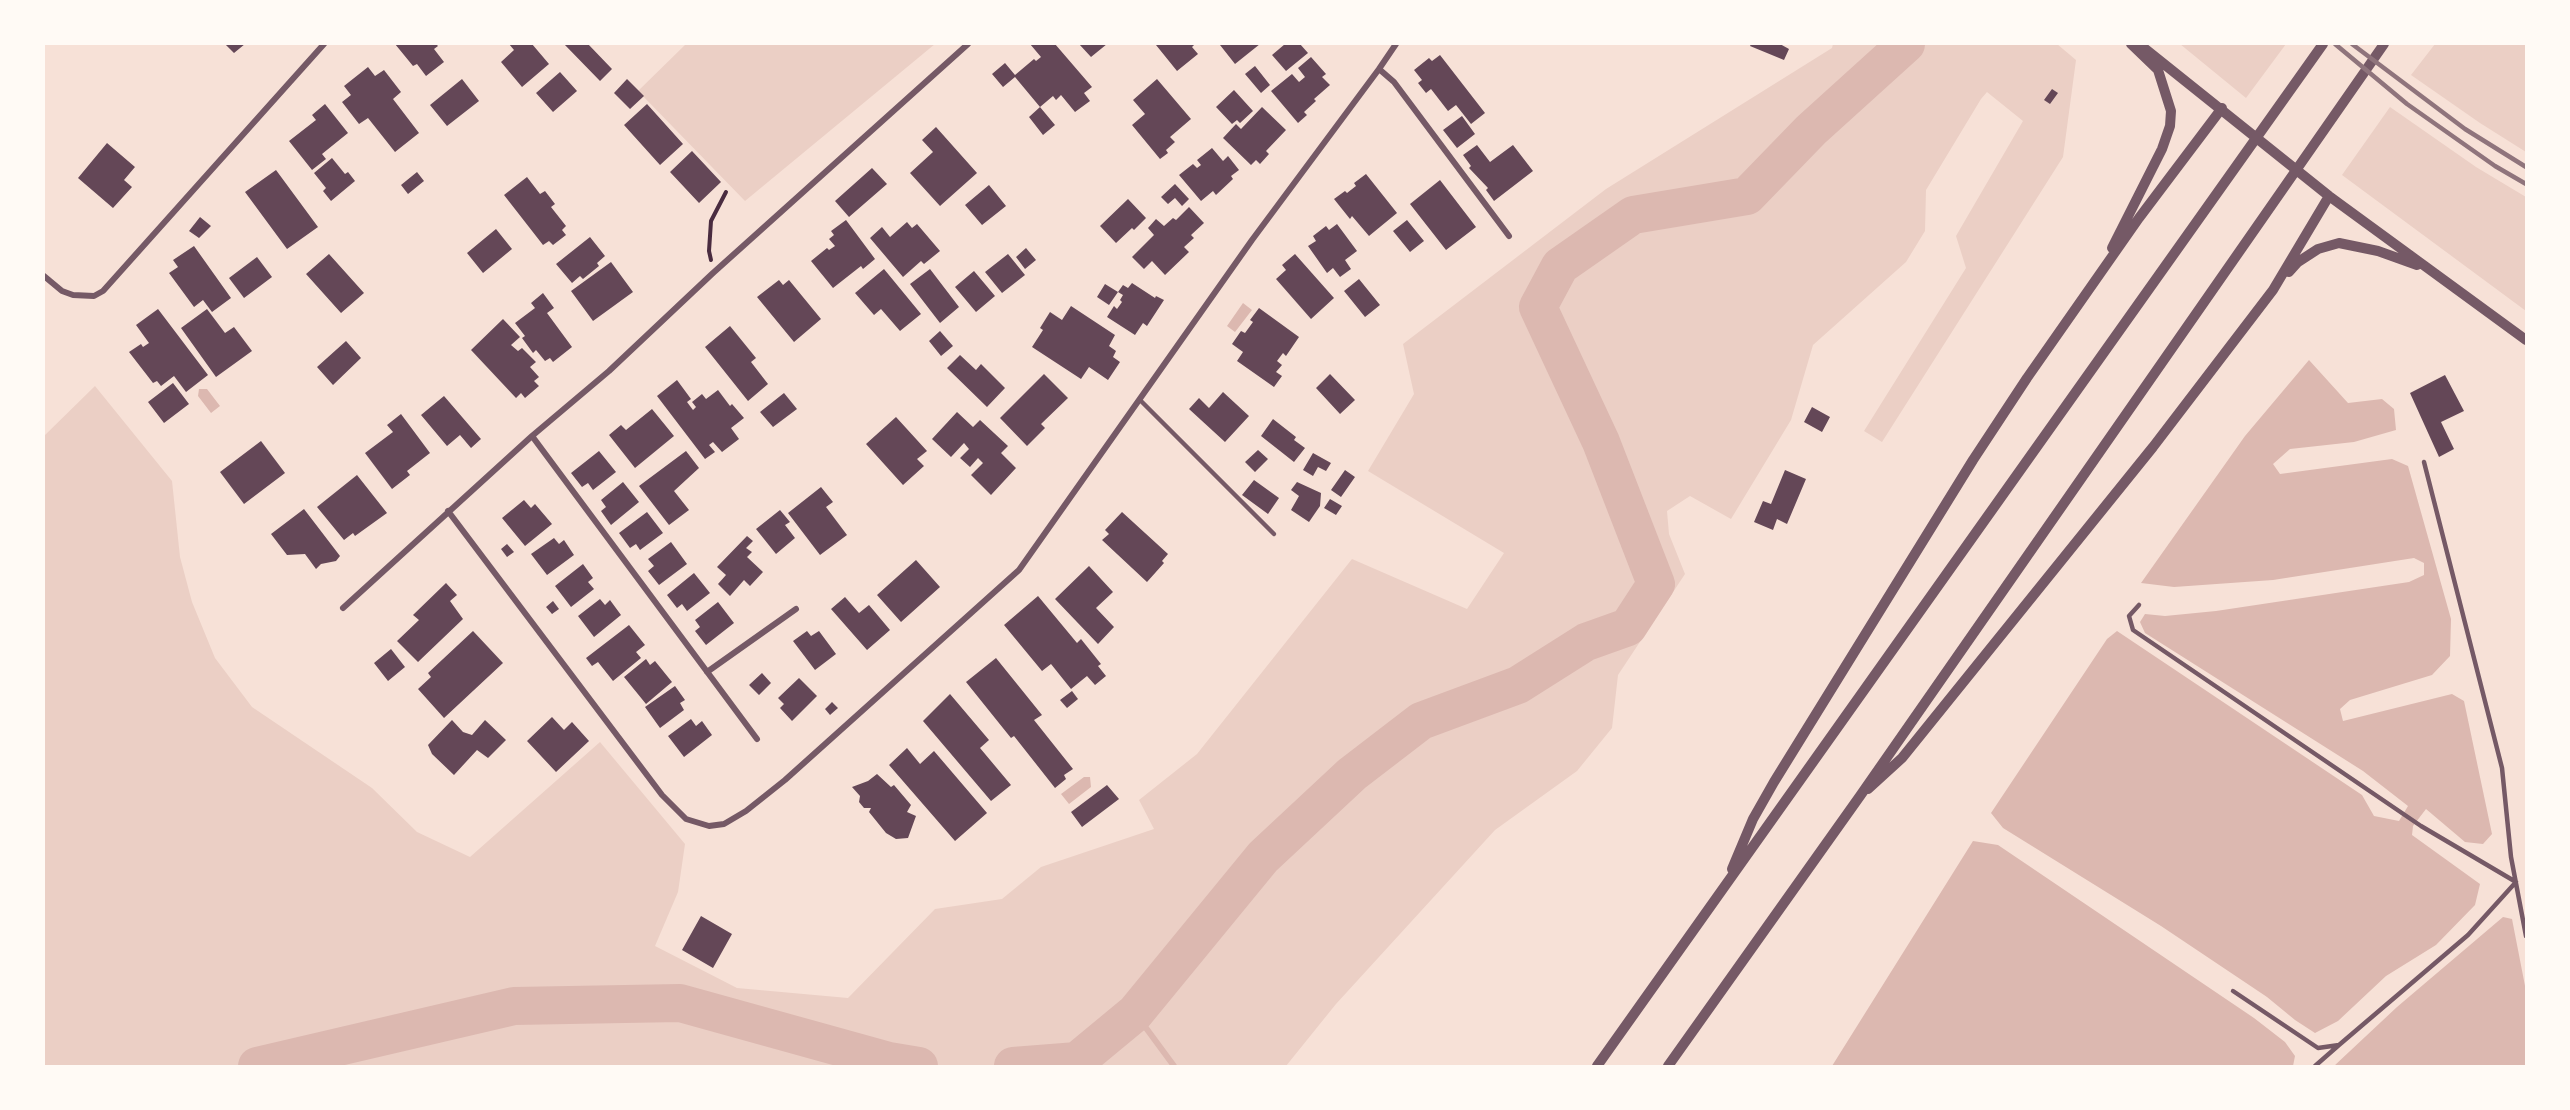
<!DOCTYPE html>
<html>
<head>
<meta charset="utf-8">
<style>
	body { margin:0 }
	#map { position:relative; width:2570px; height:1110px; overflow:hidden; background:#f7e1d7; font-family:"Archivo Narrow",sans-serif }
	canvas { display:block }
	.frame { position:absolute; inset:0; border:45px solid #fffaf5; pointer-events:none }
</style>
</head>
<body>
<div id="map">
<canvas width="2570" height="1110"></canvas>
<div class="frame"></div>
</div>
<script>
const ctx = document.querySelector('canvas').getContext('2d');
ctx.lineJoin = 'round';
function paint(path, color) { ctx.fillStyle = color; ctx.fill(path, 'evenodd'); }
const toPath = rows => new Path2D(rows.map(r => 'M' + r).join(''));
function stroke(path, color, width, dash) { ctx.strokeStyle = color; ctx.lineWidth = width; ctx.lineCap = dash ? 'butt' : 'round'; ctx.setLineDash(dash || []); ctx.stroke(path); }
const green = toPath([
	[686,44,935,44,745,201,638,91],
	[1833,44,2057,44,2076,60,2063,157,1882,442,1864,431,1966,268,1956,236,2023,121,1987,92,1981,99,1926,190,1925,231,1906,262,1813,345,1791,420,1731,519,1690,496,1667,511,1669,534,1685,574,1618,675,1612,728,1577,771,1495,830,1336,1004,1286,1066,44,1066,44,436,95,386,172,481,180,557,192,602,215,658,252,707,372,788,417,832,470,857,600,742,685,844,678,892,655,946,737,988,848,998,935,909,1002,899,1041,867,1154,829,1139,800,1197,754,1352,559,1467,609,1504,553,1368,471,1414,394,1403,344,1606,189,1832,48],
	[2180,44,2286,44,2246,98],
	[2435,44,2526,44,2526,152,2480,123,2411,75],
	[2390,107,2476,167,2526,197,2526,311,2342,175]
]);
const water = toPath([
	[1243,303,1252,310,1235,332,1227,326],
	[2309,360,2348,403,2382,399,2394,409,2396,430,2354,442,2290,449,2273,464,2280,474,2392,459,2408,466,2451,619,2450,656,2432,675,2350,700,2340,709,2343,721,2452,694,2464,701,2492,834,2483,844,2465,842,2426,809,2413,826,2412,835,2480,884,2475,905,2436,945,2386,976,2338,1021,2315,1033,2295,1020,2267,997,2161,926,2003,828,1991,813,2107,639,2117,631,2362,795,2374,816,2399,821,2408,806,2363,771,2145,633,2140,622,2145,614,2165,616,2216,611,2409,582,2424,575,2424,563,2414,558,2273,580,2174,587,2141,583,2245,436],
	[199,389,207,389,220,406,211,413,198,396],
	[1084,777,1090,777,1091,787,1069,804,1061,794],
	[1973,841,1998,845,2254,1018,2285,1042,2295,1056,2293,1066,1832,1066],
	[2503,917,2512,919,2526,991,2526,1066,2334,1066,2397,1007]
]);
const stream = toPath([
	[1135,1013,1174,1066]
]);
const river = toPath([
	[257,1066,514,1006,680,1003,889,1061,919,1066],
	[1013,1066,1077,1061,1135,1013,1263,857,1352,774,1421,721,1518,685,1586,642,1628,627,1656,584,1601,442,1538,307,1560,266,1633,215,1747,196,1811,130,1906,44]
]);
const building = toPath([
	[225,44,245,44,234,53],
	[395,44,436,44,438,46,434,49,444,62,426,76,417,64,413,66],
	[509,44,532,44,549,64,522,87,501,62,514,50],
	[564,44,588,44,612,69,600,81],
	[1030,44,1055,44,1092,87,1084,93,1090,101,1075,112,1061,95,1056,100,1053,96,1040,107,1015,77,1003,87,992,74,1005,63,1015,75,1034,59,1036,61,1041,57],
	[1079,44,1107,44,1091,57],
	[1158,44,1195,44,1192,47,1198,54,1177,71,1156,45],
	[1222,44,1260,44,1235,64,1220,45],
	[1285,44,1300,44,1308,53,1286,71,1272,55],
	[1751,44,1780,44,1789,49,1784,60,1750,46],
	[1440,55,1485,113,1471,124,1456,105,1448,111,1431,89,1426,93,1418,83,1422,80,1414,70,1429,58,1432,61],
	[1311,57,1326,74,1322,77,1330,85,1314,99,1316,101,1304,112,1307,115,1298,123,1271,91,1292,74,1299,82,1305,77,1298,68],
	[1255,66,1270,85,1261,93,1245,74],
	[368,67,375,76,384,70,401,92,393,99,419,133,395,152,368,118,359,124,342,102,351,95,344,86],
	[560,72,577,91,553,112,536,93],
	[462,79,479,101,447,126,430,105],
	[627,79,644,96,630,109,614,93],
	[1157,79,1191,119,1170,137,1175,142,1166,150,1168,153,1160,159,1132,125,1145,114,1133,100],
	[2052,89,2058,93,2050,104,2044,100],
	[1234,90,1253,111,1240,123,1237,120,1232,124,1216,107],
	[325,104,348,133,322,154,326,159,312,170,289,141,316,120,312,115],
	[647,104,683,144,660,165,624,125],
	[1040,107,1055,125,1043,135,1029,117],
	[1262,107,1286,130,1266,151,1269,154,1260,164,1256,160,1251,165,1223,138,1236,124,1241,129],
	[1462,116,1475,134,1457,148,1443,130],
	[936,127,977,173,940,206,910,173,933,152,922,140],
	[107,143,135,167,124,180,132,187,113,208,78,178],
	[1477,145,1490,162,1513,145,1533,171,1494,201,1486,190,1488,188,1469,168,1471,166,1463,155],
	[1212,148,1223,161,1228,156,1239,170,1231,176,1233,179,1216,195,1213,191,1201,201,1179,175,1193,164,1197,168,1201,165,1197,160],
	[692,151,721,182,699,203,670,172],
	[332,158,345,174,348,172,355,181,331,201,323,191,326,188,314,173],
	[872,168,887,184,849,217,835,201],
	[276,170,318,227,287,249,245,192],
	[417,172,424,181,408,194,401,185],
	[1366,174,1397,213,1369,236,1352,216,1350,219,1334,199,1345,191,1347,193,1356,186,1354,183],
	[527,177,540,194,545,191,555,204,551,207,566,226,562,230,566,235,553,245,549,241,543,245,504,195],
	[1440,180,1476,227,1446,250,1410,204],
	[1175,184,1189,199,1182,206,1175,198,1168,204,1161,197],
	[989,185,1006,206,982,225,965,205],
	[1128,199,1146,218,1134,230,1132,228,1116,243,1100,226],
	[1189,207,1204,223,1191,235,1194,238,1184,247,1189,252,1165,275,1152,261,1144,269,1132,257,1154,235,1148,228,1156,219,1164,226,1173,218,1176,220],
	[200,217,211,226,199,238,189,231],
	[846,220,875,259,863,269,861,266,833,288,811,261,827,248,829,250,835,246,829,239,834,235,831,231],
	[1407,220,1424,241,1410,252,1393,231],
	[907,222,912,228,917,224,940,251,924,264,921,261,903,277,870,238,882,227,890,237],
	[1337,224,1357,251,1345,260,1351,269,1340,277,1333,268,1327,273,1308,246,1316,241,1313,236,1326,226,1329,230],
	[496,229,512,249,483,273,467,253],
	[590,237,605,256,597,263,599,266,583,279,580,276,572,283,556,264],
	[194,246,231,298,212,312,203,300,194,307,169,273,178,267,173,260],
	[1026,248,1036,260,1025,269,1016,257],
	[329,254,364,293,341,313,306,274],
	[1008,254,1025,275,1002,293,985,272],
	[1295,254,1334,298,1311,319,1276,279,1286,270,1282,265],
	[257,257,272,277,244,298,229,278],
	[611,262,633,292,593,321,571,291],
	[884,269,921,314,900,331,881,309,874,315,855,293],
	[930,269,959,307,940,323,910,284],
	[974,271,995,296,976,312,955,287],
	[1359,279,1380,305,1365,317,1344,291],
	[779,280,783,285,789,280,821,319,794,342,757,297],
	[1132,283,1155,298,1156,296,1164,300,1147,326,1143,323,1135,335,1107,317,1114,306,1117,309,1122,302,1120,300,1123,295,1118,292,1123,285,1128,288],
	[1105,284,1118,292,1109,305,1097,297],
	[543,293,554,308,547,313,572,347,553,362,550,358,545,361,536,350,533,353,522,338,525,336,515,323,535,308,531,303],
	[1071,306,1115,335,1109,346,1116,351,1113,357,1120,362,1108,380,1089,367,1081,379,1032,347,1043,330,1040,328,1050,312,1062,320],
	[1259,308,1299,337,1286,356,1283,353,1277,361,1282,365,1276,372,1282,376,1274,387,1237,361,1243,352,1232,344,1241,331,1245,333,1253,322,1250,320],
	[158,309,208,375,186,392,174,376,161,386,157,381,153,383,129,352,141,344,143,347,149,343,136,325],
	[207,309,225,333,234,327,252,351,216,377,181,328],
	[503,319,520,337,511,345,518,351,522,348,536,362,530,367,539,377,534,381,539,386,525,398,521,393,516,398,471,350],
	[730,326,756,358,751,362,768,384,748,401,705,347],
	[940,331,953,346,941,356,929,341],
	[346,341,361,358,333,385,317,367],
	[960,355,976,370,981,364,1005,388,987,407,947,368],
	[1044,374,1068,398,1041,424,1045,428,1027,446,1000,418],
	[1330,374,1355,400,1340,414,1316,388],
	[2445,375,2464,411,2441,422,2454,449,2439,457,2410,393],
	[677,380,691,399,687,402,693,410,696,407,692,402,702,394,706,399,718,390,730,406,732,404,744,418,731,428,739,439,722,452,713,442,709,445,715,452,705,459,657,396],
	[173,383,189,404,164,423,148,402],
	[1223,392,1249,416,1225,442,1189,409,1199,398,1209,408],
	[784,393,797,409,773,427,760,412],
	[444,396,481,439,471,448,460,435,447,446,421,415],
	[1812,407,1830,417,1822,432,1804,422],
	[652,409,674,436,635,468,609,435,621,425,626,430],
	[957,412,973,427,980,420,1008,446,1001,453,1016,468,991,495,971,475,983,463,978,458,970,467,960,458,969,449,964,443,951,457,932,439],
	[401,414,430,453,407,471,410,475,392,489,365,453,393,432,387,425],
	[896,417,927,451,917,459,924,466,903,485,866,444],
	[1273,419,1296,437,1294,440,1305,448,1294,462,1261,436],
	[261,441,285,473,244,504,220,472],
	[1258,450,1268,459,1255,472,1245,462],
	[599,451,616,472,593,490,588,483,582,487,571,473],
	[686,451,699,468,674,491,689,510,669,525,639,486],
	[1313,453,1331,463,1326,471,1318,467,1313,476,1303,470],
	[1345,470,1355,477,1341,497,1331,490],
	[1785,470,1806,479,1787,524,1777,519,1773,530,1754,522,1763,501,1771,504],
	[357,475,387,513,355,536,353,533,344,540,317,507],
	[1254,480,1279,498,1268,514,1242,495],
	[623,482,639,502,611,525,601,511,606,507,601,500],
	[1297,482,1321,493,1320,506,1309,522,1291,510,1299,496,1291,490],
	[821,487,833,502,826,507,847,535,820,555,788,513],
	[1330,499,1342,506,1336,515,1324,508],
	[524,500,531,508,535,504,552,524,525,546,502,518],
	[304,509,340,556,336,561,321,564,316,569,305,554,287,555,271,534],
	[780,510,790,522,785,525,795,538,776,554,756,529],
	[647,512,663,533,640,550,636,544,630,548,619,533],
	[1122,512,1168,554,1162,561,1164,563,1147,582,1102,540,1109,534,1105,530],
	[747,536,753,541,746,548,752,552,747,557,763,572,750,586,744,580,730,596,718,584,726,575,717,567],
	[554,538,559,544,564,540,574,555,547,575,531,554],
	[671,542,687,564,659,585,648,571,654,566,648,559],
	[507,544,514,552,507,557,501,549],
	[916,560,940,587,901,622,877,595],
	[583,564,593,578,588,582,594,589,571,607,555,586],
	[1089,566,1113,592,1096,608,1114,627,1098,644,1055,599],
	[694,573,710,593,687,611,682,604,677,608,667,595],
	[446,583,457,595,450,601,463,619,418,662,397,641,419,620,413,615],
	[1038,596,1077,643,1081,639,1101,664,1098,666,1106,676,1095,685,1087,676,1071,689,1051,664,1042,671,1004,625],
	[845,597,859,613,869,605,890,630,867,650,831,609],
	[600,599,605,605,610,600,621,615,594,637,578,616],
	[553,601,559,609,552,614,546,607],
	[718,602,734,623,706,645,695,631,700,627,695,620],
	[629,625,645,645,636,652,641,658,613,681,598,662,592,666,586,658],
	[473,631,503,663,444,718,418,689,431,677,428,673],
	[807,631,811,636,819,631,836,654,815,670,793,641],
	[391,649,405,667,388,681,374,663],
	[996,658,1042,715,1034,720,1073,769,1064,775,1066,779,1055,788,1014,736,1011,738,966,682],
	[646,659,650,665,655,661,672,682,646,704,624,677],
	[762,673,771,683,759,695,749,685],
	[799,678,817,696,792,721,780,708,784,704,778,698],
	[675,686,685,700,680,703,684,710,660,728,645,707],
	[1072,691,1078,699,1067,708,1060,700],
	[950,694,989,740,980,748,1011,785,991,801,923,721],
	[832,702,838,708,830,715,825,709],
	[552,717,564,730,572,722,589,741,556,772,527,741],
	[691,719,696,726,702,721,712,735,684,757,668,736],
	[452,720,463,732,472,735,485,720,506,740,488,758,477,750,454,775,432,754,428,745],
	[907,748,920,764,934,751,987,813,955,841,889,765],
	[877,774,891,787,894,785,911,805,907,812,916,816,908,838,896,839,886,833,869,812,871,808,864,808,859,802,860,796,852,787,868,781],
	[1107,785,1119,799,1082,827,1071,812],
	[701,916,732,934,713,968,682,950]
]);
const path = toPath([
	[711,260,709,251,711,221,726,192]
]);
const service = toPath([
	[1140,400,1274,534],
	[2424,462,2502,768,2511,857,2526,936],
	[2139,605,2129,616,2133,630,2421,826,2516,882,2468,935,2339,1045,2318,1048,2233,991],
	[2315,1066,2339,1045]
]);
const minor = toPath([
	[1379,69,1394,82,1509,236],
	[44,276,62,291,73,295,94,296,103,291,324,44],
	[532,436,757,739],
	[448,511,662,795,686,819,709,826,724,824,746,811,785,780,1019,570,1252,240,1379,69,1396,44],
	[343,608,532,436,609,371,713,273,968,44],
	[707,672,796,609]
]);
const tertiary = toPath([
	[2139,44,2329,196,2526,340],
	[2112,248,2162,149,2170,126,2171,111,2158,70,2131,44],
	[2289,272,2298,262,2318,249,2339,243,2378,251,2417,265],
	[1868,789,1902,758,2153,447,2273,290,2329,196],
	[1732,869,1753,819,1774,782,1973,460,2027,378,2139,218,2222,108],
	[1597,1066,2323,44],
	[1668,1066,1860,796,2384,44]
]);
const rail = toPath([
	[2335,44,2407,104,2495,166,2526,184],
	[2352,44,2465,129,2526,167]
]);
paint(green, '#ebcfc5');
paint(water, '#dcb8b0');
stroke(stream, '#dcb8b0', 6);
stroke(river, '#dcb8b0', 38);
paint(building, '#644757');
stroke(path, '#4a2c40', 4);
stroke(service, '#755966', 4.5);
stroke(minor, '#755966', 6);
stroke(tertiary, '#755966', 10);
stroke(rail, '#8f747c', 4.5);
</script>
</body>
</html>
